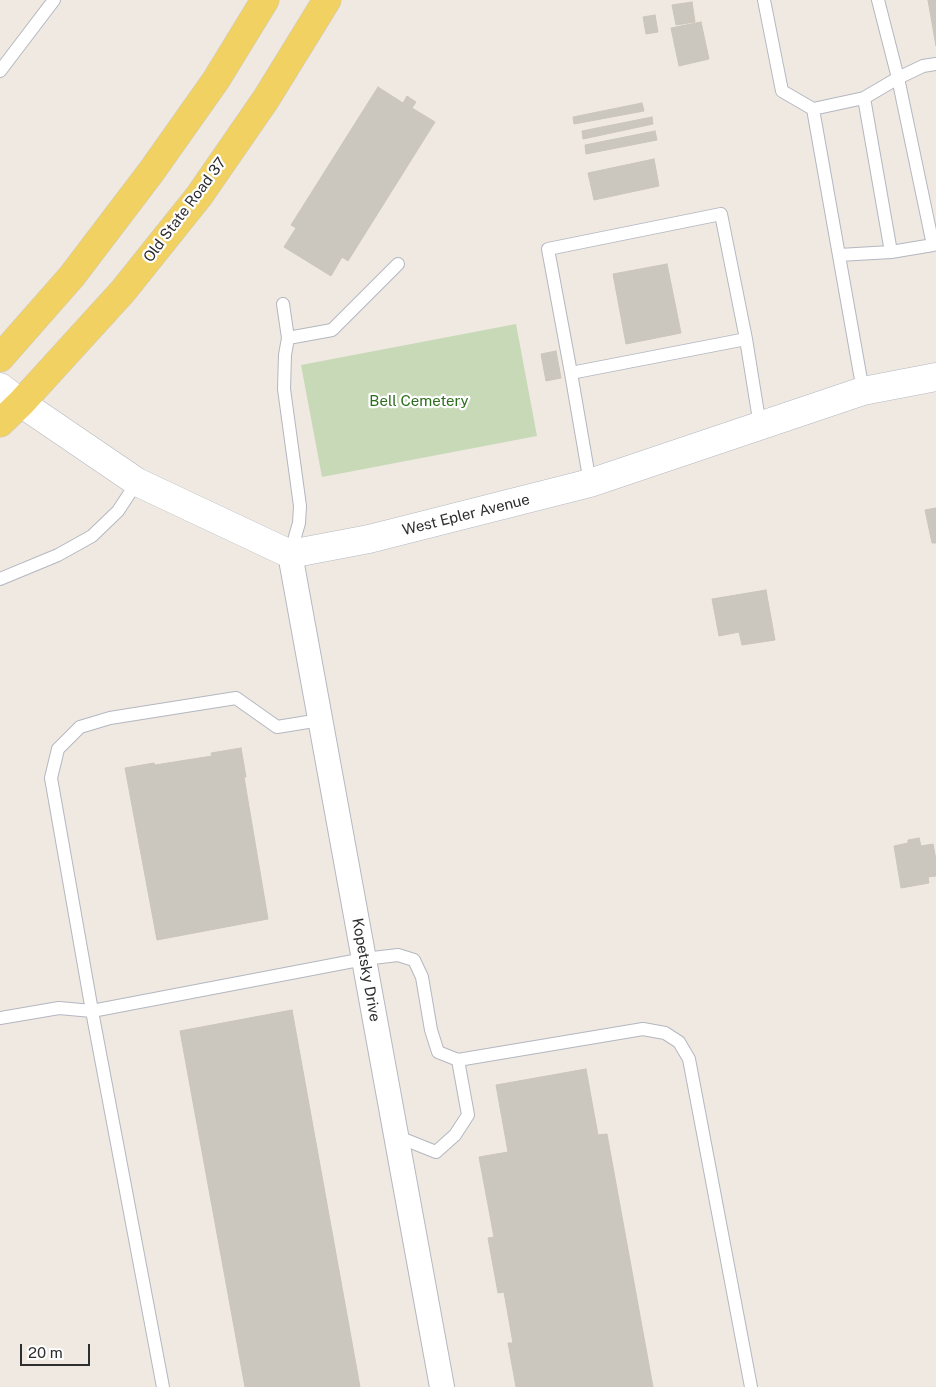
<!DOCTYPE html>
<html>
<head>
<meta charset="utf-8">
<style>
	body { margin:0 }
	#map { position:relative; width:936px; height:1387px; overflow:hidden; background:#efe9e1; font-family:"Public Sans",sans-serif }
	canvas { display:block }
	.scale { position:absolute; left:20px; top:1344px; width:70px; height:22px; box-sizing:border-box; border:2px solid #2e2e2e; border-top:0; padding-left:6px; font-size:15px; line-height:18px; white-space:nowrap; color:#2e2e2e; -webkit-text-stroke:4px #fff; paint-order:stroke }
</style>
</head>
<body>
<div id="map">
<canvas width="936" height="1387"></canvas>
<div class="scale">20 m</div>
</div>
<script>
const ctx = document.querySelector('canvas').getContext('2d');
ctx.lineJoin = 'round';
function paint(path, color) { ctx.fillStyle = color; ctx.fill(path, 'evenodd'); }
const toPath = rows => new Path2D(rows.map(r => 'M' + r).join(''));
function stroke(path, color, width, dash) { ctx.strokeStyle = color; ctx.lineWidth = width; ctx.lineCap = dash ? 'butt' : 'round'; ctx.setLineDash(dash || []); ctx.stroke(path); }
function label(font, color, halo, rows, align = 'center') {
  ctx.font = font + ' "Public Sans",sans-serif'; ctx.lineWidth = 4.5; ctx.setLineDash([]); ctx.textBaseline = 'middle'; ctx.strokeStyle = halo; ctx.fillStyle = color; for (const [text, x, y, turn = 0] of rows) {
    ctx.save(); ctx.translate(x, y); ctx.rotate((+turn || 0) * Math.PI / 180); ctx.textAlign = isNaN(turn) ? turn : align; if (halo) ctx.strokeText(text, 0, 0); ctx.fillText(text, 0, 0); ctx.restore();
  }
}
const cemetery = toPath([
	[516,324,537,436,322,477,301,365]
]);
const building = toPath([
	[928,0,936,0,936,46,928,0],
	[692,2,695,22,676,25,672,5,692,2],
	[655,15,658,32,646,34,643,17,655,15],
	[701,22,709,59,679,66,671,28,701,22],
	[378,87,403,103,407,96,416,102,412,108,435,122,348,261,342,257,331,276,284,247,296,228,291,225,378,87],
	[642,103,644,111,574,124,573,117,642,103],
	[652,117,653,124,583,139,582,131,652,117],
	[655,131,657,140,586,154,585,145,655,131],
	[654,159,659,186,594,200,588,173,654,159],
	[667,264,681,333,626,344,613,274,667,264],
	[556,351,561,378,546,381,541,354,556,351],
	[936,508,936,543,932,543,925,510,936,508],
	[766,590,775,640,742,645,739,632,719,636,712,599,766,590],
	[241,748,246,777,244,777,268,919,157,940,125,768,154,763,155,765,212,756,211,753,241,748],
	[919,838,921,846,933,844,936,860,936,876,928,877,929,883,901,888,894,846,908,843,908,840,919,838],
	[292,1010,360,1387,245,1387,180,1031,292,1010],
	[586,1069,598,1135,607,1134,653,1387,516,1387,508,1343,513,1343,504,1292,498,1293,488,1238,494,1237,479,1157,508,1152,496,1085,586,1069]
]);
const service = toPath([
	[764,0,782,91,813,109,863,391],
	[878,0,898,78,933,245,891,252],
	[0,71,54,0],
	[864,98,898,78,923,66,936,64],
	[813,109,864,98,891,252,839,255],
	[283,304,288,338,285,355,284,389,300,506,299,523,290,554],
	[288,338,332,330,398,264],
	[571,373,746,339],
	[590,483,571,373,548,249,721,214,746,339,760,426],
	[0,579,58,555,92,536,118,511,137,482],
	[0,1018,59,1008,92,1011,51,778,58,749,80,727,110,718,236,698,277,727,320,720],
	[396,1136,436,1152,455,1135,468,1115,458,1060],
	[163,1387,92,1011,364,959,398,955,414,960,422,977,431,1030,438,1052,458,1060,643,1029,665,1033,679,1042,689,1059,751,1387]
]);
const minor = toPath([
	[290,554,442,1387]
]);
const tertiary = toPath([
	[0,387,21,403,137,482,290,554,369,539,590,483,863,391,936,377]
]);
const primary = toPath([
	[0,358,72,276,151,172,216,80,265,0],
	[0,423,21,403,123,291,199,196,266,99,327,0]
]);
const streetNames = [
	["Old State Road 37",185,210,-53],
	["West Epler Avenue",466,515,-14],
	["Kopetsky Drive",366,970,80]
];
const parkNames = [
	["Bell Cemetery",419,401]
];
paint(cemetery, '#c8d9b8');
paint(building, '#cbc7bf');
stroke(building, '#cbc5ba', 1);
stroke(service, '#b4b7c1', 14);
stroke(minor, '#b4b7c1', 26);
stroke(tertiary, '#b4b7c1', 29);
stroke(primary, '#c9c9c9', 29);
stroke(service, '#fff', 12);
stroke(minor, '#fff', 24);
stroke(tertiary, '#fff', 28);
stroke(primary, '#f2d163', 28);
label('15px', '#2e2e2e', '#fff', streetNames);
label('15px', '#2c6e1b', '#fff', parkNames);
</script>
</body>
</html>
